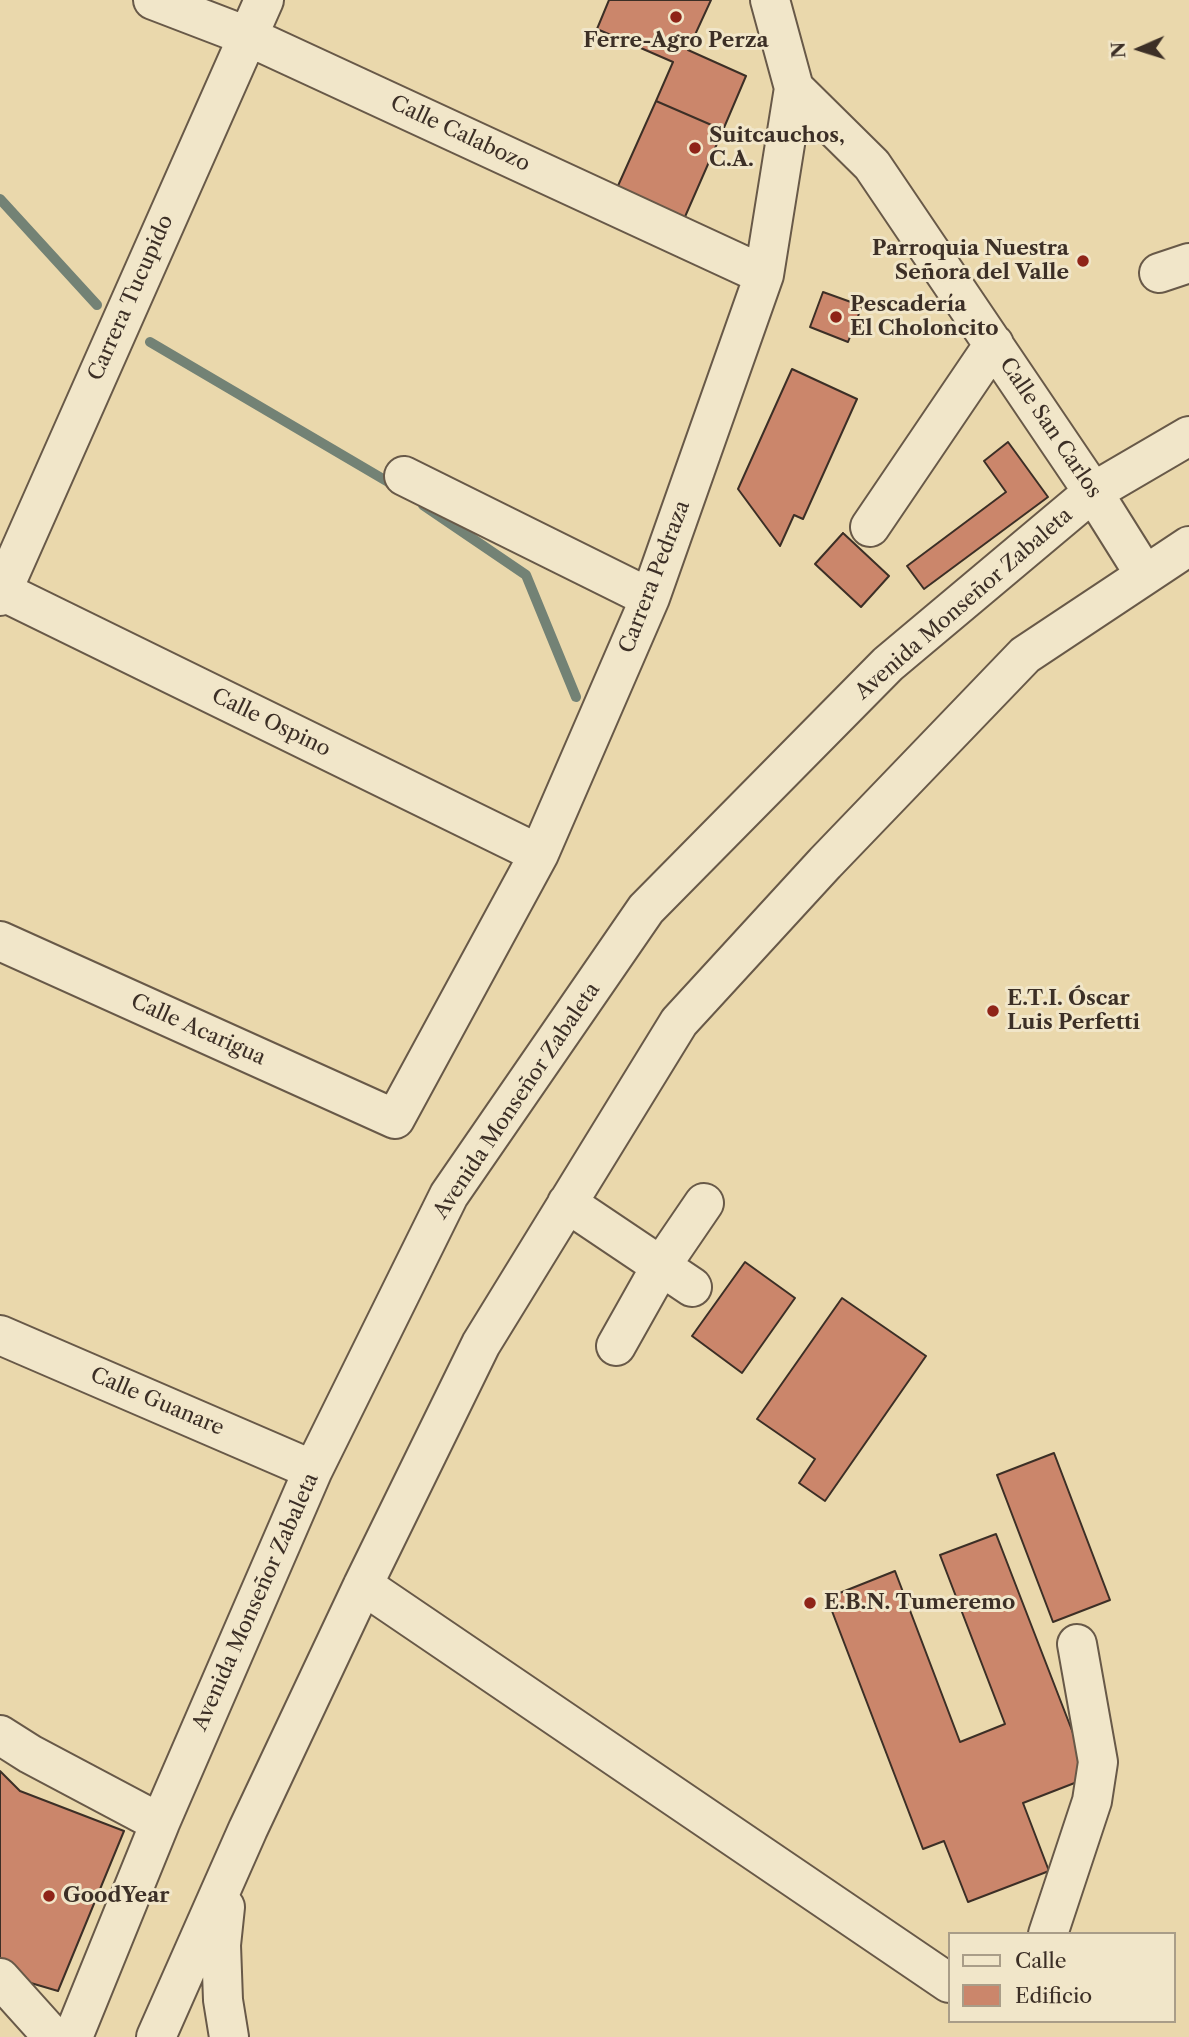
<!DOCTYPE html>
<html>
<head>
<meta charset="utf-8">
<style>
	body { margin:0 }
	#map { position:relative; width:1189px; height:2037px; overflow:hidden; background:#ead8ac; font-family:"Libre Caslon Text",serif }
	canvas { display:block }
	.legend { position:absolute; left:948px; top:1932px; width:228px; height:91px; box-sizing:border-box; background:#f1e6c9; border:2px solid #a99d88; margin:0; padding:9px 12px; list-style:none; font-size:21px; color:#3c2f26 }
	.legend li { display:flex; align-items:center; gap:14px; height:35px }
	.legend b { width:35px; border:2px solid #a99d88 }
	.north { position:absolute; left:1105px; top:14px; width:70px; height:70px; -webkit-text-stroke:5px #f1e6c9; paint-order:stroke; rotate:267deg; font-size:19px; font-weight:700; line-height:28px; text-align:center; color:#3c2f26 }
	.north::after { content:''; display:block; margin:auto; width:24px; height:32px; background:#3c2f26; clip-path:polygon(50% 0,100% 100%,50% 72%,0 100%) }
</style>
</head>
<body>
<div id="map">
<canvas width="1189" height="2037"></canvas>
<ul class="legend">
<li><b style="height:9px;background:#f1e6c9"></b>Calle</li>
<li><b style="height:19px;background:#cb866b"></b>Edificio</li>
</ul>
<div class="north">N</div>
</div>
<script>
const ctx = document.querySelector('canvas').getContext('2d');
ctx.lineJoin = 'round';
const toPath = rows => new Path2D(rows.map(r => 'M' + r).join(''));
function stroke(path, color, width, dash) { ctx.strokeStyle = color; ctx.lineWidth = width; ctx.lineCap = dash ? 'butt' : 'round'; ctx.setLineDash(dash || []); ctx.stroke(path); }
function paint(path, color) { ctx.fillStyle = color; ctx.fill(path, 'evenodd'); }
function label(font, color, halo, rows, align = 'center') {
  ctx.font = font + ' "Libre Caslon Text",serif'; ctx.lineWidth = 6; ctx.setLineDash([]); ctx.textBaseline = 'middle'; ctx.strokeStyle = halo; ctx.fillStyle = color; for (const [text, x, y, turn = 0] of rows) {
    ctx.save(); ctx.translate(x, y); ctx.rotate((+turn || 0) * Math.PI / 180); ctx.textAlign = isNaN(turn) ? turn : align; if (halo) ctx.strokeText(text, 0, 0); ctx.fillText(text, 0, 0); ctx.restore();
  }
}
const stream = toPath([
	[0,199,97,305],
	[150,342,395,486],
	[423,505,526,575,576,697]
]);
const building = toPath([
	[609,0,711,0,688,50,746,76,723,130,656,101,673,62,597,29,609,0],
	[656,101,723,130,684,219,617,188,656,101],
	[823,292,862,306,848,342,810,327,823,292],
	[792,369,857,399,803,519,794,515,780,546,738,489,792,369],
	[1008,442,1048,497,924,589,907,566,1006,492,984,461,1008,442],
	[843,533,889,576,861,607,815,564,843,533],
	[745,1262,795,1298,742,1373,692,1336,745,1262],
	[842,1298,926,1356,825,1501,799,1483,815,1459,757,1419,842,1298],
	[1054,1453,1110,1600,1053,1622,997,1475,1054,1453],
	[996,1534,1090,1777,1023,1803,1049,1871,968,1902,944,1841,923,1849,827,1598,895,1571,960,1742,1005,1724,940,1555,996,1534],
	[0,1771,20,1791,124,1831,58,1991,7,1976,0,1961,0,1771]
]);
const minor = toPath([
	[153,0,247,36,764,275],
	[794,88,872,165,1093,492,1145,575],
	[1159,273,1189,263],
	[404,476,650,598],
	[870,527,994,344],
	[2,591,539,854],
	[0,596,264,0],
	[0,941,395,1119,539,854,650,598,764,275,794,88,770,0],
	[567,1203,692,1287],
	[0,1335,313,1470],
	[616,1346,661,1266,704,1203],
	[363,1585,949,1983],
	[0,1735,30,1754,160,1823],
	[225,1907,221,1945,223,2000,229,2037],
	[1048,1934,1092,1801,1098,1762,1077,1644],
	[0,1978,53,2037],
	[73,2037,160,1823,313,1470,449,1195,646,909,888,664,1093,492,1189,436],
	[156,2037,248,1829,363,1585,481,1344,679,1022,825,863,1025,655,1189,546]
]);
const markers = [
	[676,17,7,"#8f2418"],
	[695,148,7,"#8f2418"],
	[1083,261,7,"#8f2418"],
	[836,317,7,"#8f2418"],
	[993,1011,7,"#8f2418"],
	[810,1603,7,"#8f2418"],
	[49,1896,7,"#8f2418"]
];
const poiNames = [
	["Ferre-Agro Perza",676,41,"center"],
	["Suitcauchos,",709,136],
	["C.A.",709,160],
	["Parroquia Nuestra",1069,249,"right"],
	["Señora del Valle",1069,273,"right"],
	["Pescadería",850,305],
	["El Choloncito",850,329],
	["E.T.I. Óscar",1007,999],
	["Luis Perfetti",1007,1023],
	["E.B.N. Tumeremo",824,1603],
	["GoodYear",63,1896]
];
const streetNames = [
	["Calle Calabozo",460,134,25],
	["Carrera Tucupido",131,298,-66],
	["Calle San Carlos",1050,428,56],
	["Carrera Pedraza",655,577,-69],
	["Avenida Monseñor Zabaleta",964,604,-41],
	["Calle Ospino",271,723,26],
	["Calle Acarigua",198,1030,24],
	["Avenida Monseñor Zabaleta",517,1101,-56],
	["Calle Guanare",157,1402,23],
	["Avenida Monseñor Zabaleta",256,1602,-66]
];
stroke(stream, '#738275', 10);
paint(building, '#cb866b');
stroke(building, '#3c2f26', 2);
stroke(minor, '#685948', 42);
stroke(minor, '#f1e6c9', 38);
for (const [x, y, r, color] of markers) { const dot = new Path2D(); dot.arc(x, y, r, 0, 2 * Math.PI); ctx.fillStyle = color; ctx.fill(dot); stroke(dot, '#f1e6c9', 2.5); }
label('bold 21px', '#3c2f26', '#f1e6c9', poiNames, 'left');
label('21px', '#3c2f26', '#f1e6c9', streetNames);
</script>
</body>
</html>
